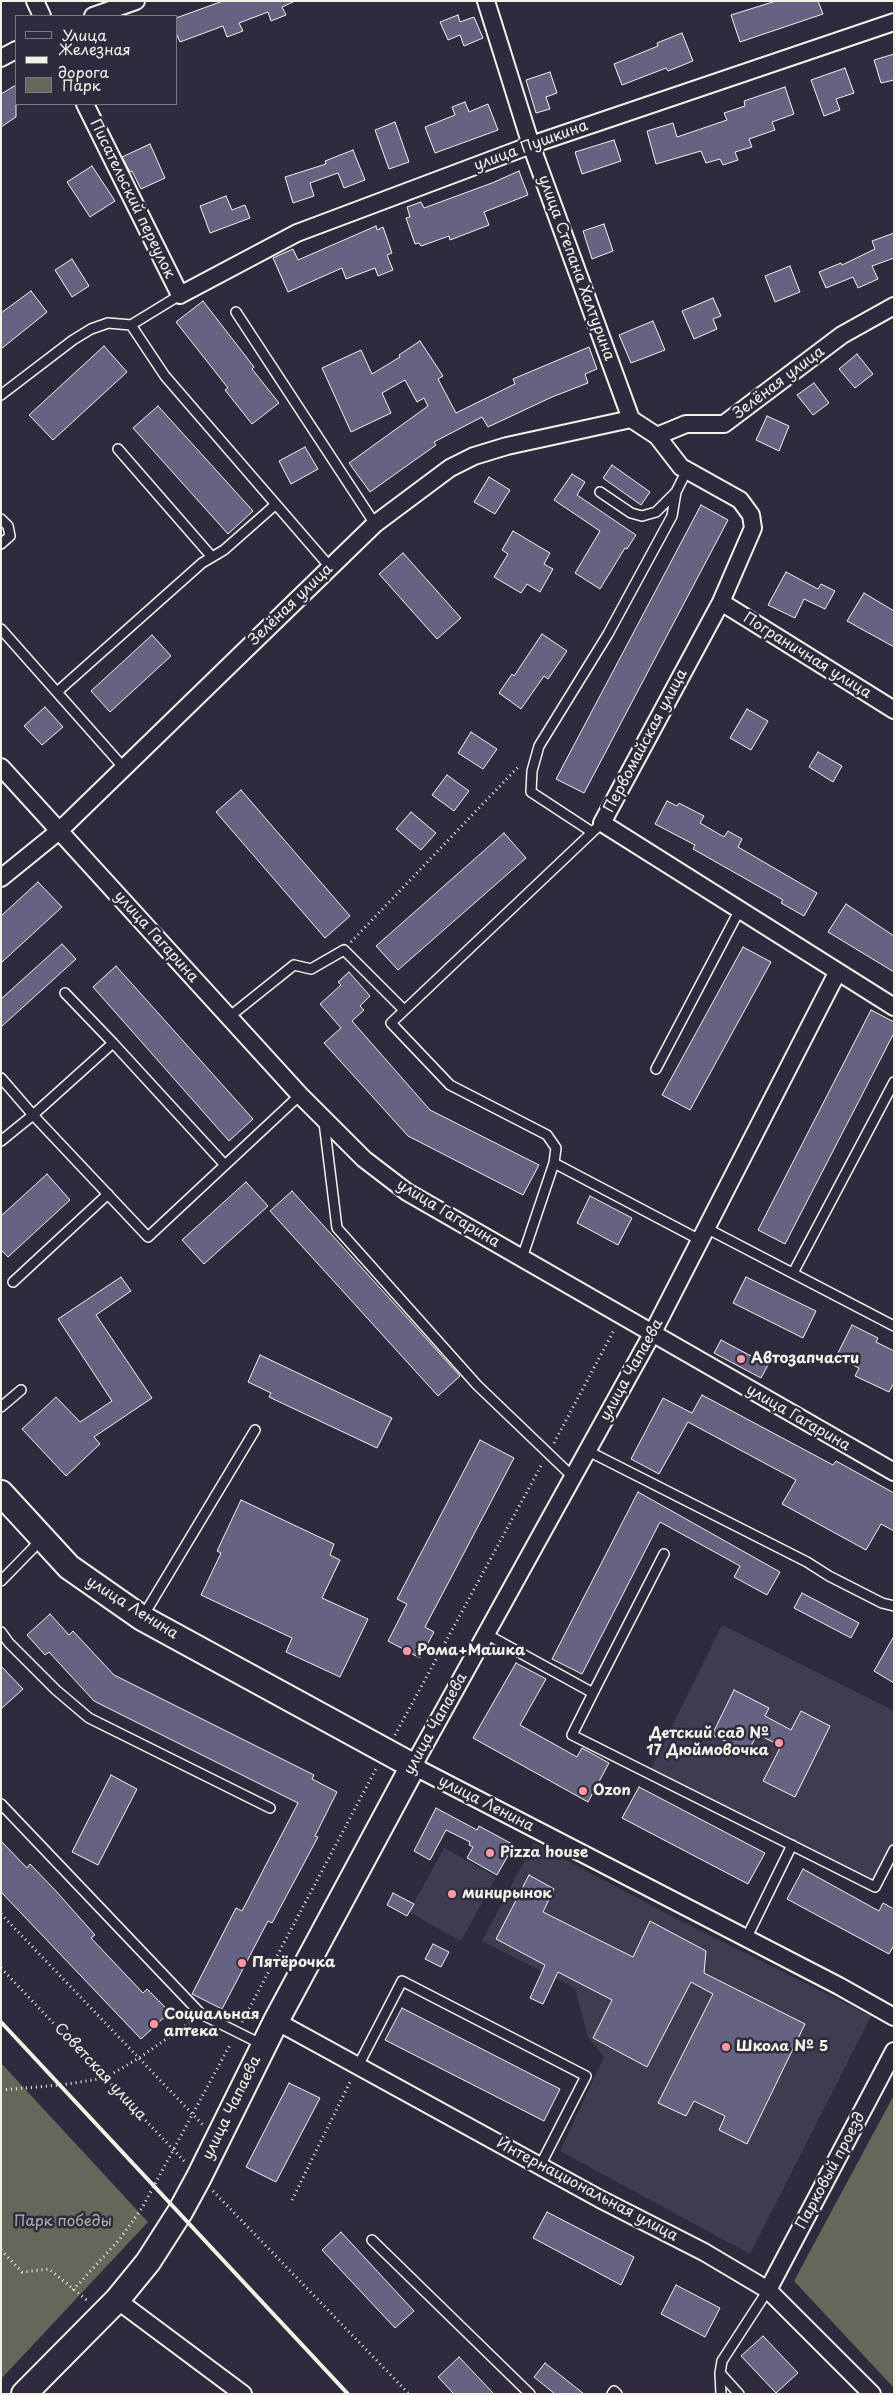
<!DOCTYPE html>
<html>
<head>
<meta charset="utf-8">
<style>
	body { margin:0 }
	#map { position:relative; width:895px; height:2395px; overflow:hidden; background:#2f2a3d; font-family:"Playpen Sans",sans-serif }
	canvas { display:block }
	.frame { position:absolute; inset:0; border:2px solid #f4f1e8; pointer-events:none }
	.legend { position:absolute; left:15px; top:15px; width:162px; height:90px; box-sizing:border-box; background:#2f2a3d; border:1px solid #7e7a81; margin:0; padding:6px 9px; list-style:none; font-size:15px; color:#f4f1e8 }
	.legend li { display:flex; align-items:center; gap:10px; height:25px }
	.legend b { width:25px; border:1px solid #7e7a81 }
</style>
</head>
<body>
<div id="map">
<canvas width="895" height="2395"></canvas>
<div class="frame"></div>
<ul class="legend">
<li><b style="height:6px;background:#2f2a3d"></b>Улица</li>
<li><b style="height:6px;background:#f4f1e8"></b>Железная дорога</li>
<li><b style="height:14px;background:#64685a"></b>Парк</li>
</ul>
</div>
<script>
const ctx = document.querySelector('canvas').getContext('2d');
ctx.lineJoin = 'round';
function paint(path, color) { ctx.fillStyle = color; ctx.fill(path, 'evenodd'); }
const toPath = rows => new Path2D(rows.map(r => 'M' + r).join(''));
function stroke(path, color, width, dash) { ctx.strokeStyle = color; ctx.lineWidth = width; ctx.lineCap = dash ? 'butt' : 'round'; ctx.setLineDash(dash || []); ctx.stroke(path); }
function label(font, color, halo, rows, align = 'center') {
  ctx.font = font + ' "Playpen Sans",sans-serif'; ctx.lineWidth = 5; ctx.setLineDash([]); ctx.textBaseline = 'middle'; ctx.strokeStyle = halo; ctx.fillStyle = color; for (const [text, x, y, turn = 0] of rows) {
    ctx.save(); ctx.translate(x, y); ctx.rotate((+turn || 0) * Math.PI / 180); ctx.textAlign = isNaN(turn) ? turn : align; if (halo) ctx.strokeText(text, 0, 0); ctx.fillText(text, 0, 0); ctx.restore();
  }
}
const built = toPath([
	[722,1625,894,1711,894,1850,875,1887,648,1775],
	[534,1843,671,1916,871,2016,750,2254,560,2151,604,2057,588,2037,575,1988,482,1941],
	[444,1848,496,1877,461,1941,409,1912]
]);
const green = toPath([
	[1,2063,148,2222,1,2379],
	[894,2095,894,2388,794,2281]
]);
const building = toPath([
	[223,1,293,1,293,2,282,7,286,15,271,21,268,12,239,23,243,31,227,37,223,26,180,42,176,33,176,18,223,1],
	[776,1,818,1,823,14,740,42,731,15,776,1],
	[458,15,460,22,474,17,483,38,464,46,460,35,448,40,440,22,458,15],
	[682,33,693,61,668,71,666,68,622,85,614,64,658,46,657,43,682,33],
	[894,54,894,80,881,83,874,60,894,54],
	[845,68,854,93,836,99,840,110,824,116,811,80,845,68],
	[550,72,557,93,546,97,550,109,536,113,526,80,550,72],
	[16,85,16,117,1,127,1,94,16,85],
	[785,87,794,114,772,122,775,130,749,139,752,147,735,152,738,160,723,165,720,159,706,163,701,151,656,164,647,131,673,123,677,137,727,120,724,113,745,106,744,101,785,87],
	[465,102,469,112,488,104,498,130,435,153,425,127,455,115,452,107,465,102],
	[395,122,409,162,389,169,375,130,395,122],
	[614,140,621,161,582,174,575,152,614,140],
	[150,144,165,178,141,189,132,171,130,172,122,157,150,144],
	[353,150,365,180,344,188,338,173,310,183,314,196,293,203,285,177,326,164,325,161,353,150],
	[92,166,115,201,90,217,67,182,92,166],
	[519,171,528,195,484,212,489,225,450,240,449,236,421,246,419,243,415,244,406,218,410,217,407,207,421,202,424,208,492,183,519,171],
	[226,196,232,210,245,205,250,218,210,233,200,206,226,196],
	[604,224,613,251,592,259,583,231,604,224],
	[376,226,377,230,383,227,392,253,387,255,393,270,378,276,375,268,346,279,342,268,288,292,273,258,293,249,298,260,376,226],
	[894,233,894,258,872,266,878,279,858,288,853,277,826,288,819,272,841,263,842,265,875,249,872,241,894,233],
	[72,259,89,286,72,297,55,270,72,259],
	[790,266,800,292,775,302,765,276,790,266],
	[31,291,47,312,1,349,1,313,31,291],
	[713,298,721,316,713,319,717,329,694,339,682,311,713,298],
	[203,301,254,367,252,369,279,403,252,424,225,390,228,388,176,322,203,301],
	[653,321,665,350,631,363,619,335,653,321],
	[420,341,443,376,438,379,456,413,515,384,513,379,589,347,597,369,585,374,588,383,552,397,488,427,482,417,434,442,436,445,370,492,349,463,428,406,424,398,417,402,405,380,382,393,391,413,351,432,322,368,361,350,372,374,400,357,399,355,420,341],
	[104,346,127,372,53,440,29,415,104,346],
	[857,354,873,374,855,388,839,369,857,354],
	[814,383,829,403,813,415,797,395,814,383],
	[158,406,253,511,228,534,133,428,158,406],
	[767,416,789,426,779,451,756,440,767,416],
	[305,447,318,469,291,484,279,461,305,447],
	[612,465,650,492,641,505,603,478,612,465],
	[572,474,585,482,577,495,636,535,627,549,625,548,600,589,575,573,600,531,554,500,572,474],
	[489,477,510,490,495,514,474,502,489,477],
	[701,505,728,520,584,793,556,779,701,505],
	[513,531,550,553,544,564,553,569,540,592,527,584,521,593,494,577,508,554,502,550,513,531],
	[403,553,461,618,437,639,379,574,403,553],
	[786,572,818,589,821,584,835,591,825,609,804,599,795,618,768,605,786,572],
	[864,593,894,611,894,647,847,621,864,593],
	[542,634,567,651,548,679,544,676,521,709,499,693,512,674,514,676,542,634],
	[152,635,171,656,110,712,91,691,152,635],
	[45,707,63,727,42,745,24,726,45,707],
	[747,709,768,721,751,750,730,738,747,709],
	[471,732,497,749,483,769,458,753,471,732],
	[818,752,842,766,833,782,809,767,818,752],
	[447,775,469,791,454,811,432,795,447,775],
	[241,790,350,916,325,938,216,812,241,790],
	[667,801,677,806,679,803,704,816,700,823,724,837,728,831,742,839,738,847,817,893,804,916,781,903,783,900,693,849,695,845,655,824,667,801],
	[411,812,436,833,421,850,396,829,411,812],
	[504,833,526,858,398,970,376,946,504,833],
	[38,882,62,907,1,963,1,916,38,882],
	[846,904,894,936,894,972,828,932,846,904],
	[62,944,76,959,1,1027,1,999,62,944],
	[743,947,771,962,690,1110,662,1095,743,947],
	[116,966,253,1119,229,1141,93,987,116,966],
	[349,972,370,996,360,1006,364,1010,352,1021,430,1110,539,1165,523,1195,408,1136,324,1043,341,1028,320,1004,341,985,338,982,349,972],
	[871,1010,894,1022,894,1033,785,1244,758,1230,871,1010],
	[47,1174,70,1200,8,1257,1,1250,1,1216,47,1174],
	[246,1182,268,1206,204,1264,182,1240,246,1182],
	[292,1191,460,1376,438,1396,270,1211,292,1191],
	[590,1196,632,1218,618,1245,577,1223,590,1196],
	[121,1277,131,1291,96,1315,152,1398,94,1437,100,1444,66,1476,22,1429,56,1397,80,1422,112,1401,58,1319,121,1277],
	[746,1277,816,1311,803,1338,733,1303,746,1277],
	[852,1325,878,1338,876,1342,894,1351,894,1383,889,1392,855,1376,859,1368,836,1357,852,1325],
	[721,1340,768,1365,761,1378,714,1353,721,1340],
	[260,1355,392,1418,377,1448,269,1397,271,1393,248,1382,260,1355],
	[702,1395,833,1465,836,1461,894,1493,894,1531,881,1524,866,1550,782,1504,796,1480,688,1422,659,1474,631,1459,663,1398,692,1413,702,1395],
	[480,1440,514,1458,425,1627,434,1632,420,1658,388,1641,407,1604,397,1599,480,1440],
	[638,1492,780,1572,767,1595,734,1577,740,1566,660,1522,582,1674,552,1659,638,1492],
	[241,1500,334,1544,330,1555,340,1560,322,1598,368,1619,340,1677,286,1652,292,1638,201,1595,221,1553,217,1551,241,1500],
	[802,1593,859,1623,851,1638,794,1608,802,1593],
	[50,1614,69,1635,73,1631,114,1675,314,1775,312,1779,337,1792,315,1836,318,1837,272,1923,268,1921,222,2009,192,1994,236,1908,242,1911,298,1803,94,1701,49,1652,45,1655,27,1635,50,1614],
	[894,1636,894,1683,874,1671,894,1636],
	[516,1663,546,1679,520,1725,577,1757,582,1748,609,1763,588,1802,473,1738,516,1663],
	[1,1666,23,1689,1,1709,1,1666],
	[734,1690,769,1708,765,1716,791,1730,801,1711,830,1726,795,1797,763,1781,781,1746,757,1734,748,1752,712,1735,734,1690],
	[111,1775,137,1789,98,1865,72,1852,111,1775],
	[639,1787,765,1853,748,1884,622,1818,639,1787],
	[436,1808,477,1830,479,1826,514,1845,497,1875,467,1858,473,1847,469,1845,470,1842,446,1830,430,1860,414,1851,436,1808],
	[1,1841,27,1868,30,1864,55,1890,95,1935,91,1938,143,1993,147,1989,170,2012,141,2039,1,1892,1,1841],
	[803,1869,879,1911,883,1903,894,1909,894,1945,889,1954,787,1899,803,1869],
	[529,1875,554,1889,543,1912,633,1957,650,1921,706,1951,704,1973,805,2024,747,2144,719,2130,725,2116,694,2101,686,2116,658,2103,713,1994,691,1982,647,2067,593,2038,612,2000,558,1972,543,2004,530,1998,545,1965,496,1939,529,1875],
	[393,1893,414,1904,407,1916,387,1905,393,1893],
	[433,1944,449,1952,441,1967,425,1959,433,1944],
	[402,2008,560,2089,544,2121,385,2040,402,2008],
	[289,2083,320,2098,276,2182,246,2167,289,2083],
	[547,2212,634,2257,621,2285,533,2238,547,2212],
	[341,2232,414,2311,395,2328,322,2250,341,2232],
	[676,2285,720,2308,705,2337,661,2314,676,2285],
	[763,2336,798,2373,776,2393,741,2356,763,2336],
	[459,2357,494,2394,454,2394,438,2377,459,2357],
	[545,2363,584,2394,555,2394,534,2377,545,2363]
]);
const path = toPath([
	[351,942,519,766],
	[554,1443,614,1330],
	[395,1735,542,1464],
	[1,1914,203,2125],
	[1,1968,185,2162],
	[242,2022,377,1767],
	[1,2090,61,2085,105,2078,139,2058,192,2021],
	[213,2191,409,2394],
	[292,2200,351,2080],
	[1,2250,22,2272,49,2269,89,2302],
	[73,2290,119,2240,142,2208,231,2043]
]);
const service = toPath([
	[236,312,375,524],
	[131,325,165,376,330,567],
	[1,395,73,340,91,329,108,323,131,325,180,295],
	[118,449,212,557],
	[600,492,631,513,642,516,656,512,676,492,687,470],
	[1,519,8,526,10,536,1,544],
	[1,629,124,768],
	[57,692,202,563,224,550,275,505],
	[592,832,531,792,532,771,539,746,608,634,672,516,676,492],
	[65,993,113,1043],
	[229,1017,294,965,311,969,344,950,404,1010],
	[656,1069,739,911],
	[1,1078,33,1115,1,1141],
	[324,1122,337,1228,477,1385,573,1477],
	[554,1163,700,1240],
	[225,1165,113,1043,33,1115,148,1237,300,1095],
	[706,1228,894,1326],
	[522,1258,554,1163,556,1148,547,1135,450,1085,391,1023,602,823],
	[793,1273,894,1082],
	[13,1282,108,1194],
	[1,1407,21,1390],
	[588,1451,807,1562,829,1576,882,1603,894,1606],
	[1,1581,42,1539],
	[142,1618,255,1430],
	[1,1632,9,1643,56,1690,89,1718,270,1808],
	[486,1634,593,1693,664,1554],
	[593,1693,572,1735,875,1887,894,1850],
	[1,1804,201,2014,263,2045],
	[746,1939,792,1845],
	[358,2066,402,1981,586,2076,540,2166],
	[372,2240,530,2394],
	[720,2373,739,2394],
	[612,2394,614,2391,617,2394],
	[721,2394,720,2373,722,2361,768,2290]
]);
const minor = toPath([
	[35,1,42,16],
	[486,1,531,145,631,419],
	[93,16,136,1],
	[1,58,16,50],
	[85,104,180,295,297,233,531,145,894,22],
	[631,419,657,436,681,467,740,500,751,515,753,528,721,602,602,823,894,1007],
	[657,436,686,424,724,424,842,335,894,306],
	[721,602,894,710],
	[1,767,300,1095,364,1159,407,1192,894,1472],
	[1,878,59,831,375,524,450,468,474,456,507,446,631,419],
	[837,973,652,1334,413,1766,839,1986,894,2017],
	[276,2021,600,2199,704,2252,768,2290,872,2394],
	[768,2290,894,2051],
	[117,2300,243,2394]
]);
const secondary = toPath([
	[1,1493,69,1567,142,1618,413,1766,276,2021,199,2177,180,2212,148,2262,117,2300,24,2394]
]);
const rail = toPath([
	[1,2022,348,2394]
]);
const markers = [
	[741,1359,5,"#ff9aa2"],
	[407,1651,5,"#ff9aa2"],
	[779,1743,5,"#ff9aa2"],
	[583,1791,5,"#ff9aa2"],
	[490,1853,5,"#ff9aa2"],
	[452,1894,5,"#ff9aa2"],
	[242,1963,5,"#ff9aa2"],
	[154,2024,5,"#ff9aa2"],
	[726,2047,5,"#ff9aa2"]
];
const streetNames = [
	["улица Пушкина",531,146,-20],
	["Писательский переулок",132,199,64],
	["улица Степана Халтурина",576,268,70],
	["Зелёная улица",779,383,-37],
	["Зелёная улица",291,605,-44],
	["Пограничная улица",807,656,32],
	["Первомайская улица",646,741,-62],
	["улица Гагарина",156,937,48],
	["улица Гагарина",448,1214,31],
	["улица Чапаева",632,1370,-61],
	["улица Гагарина",798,1418,30],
	["улица Ленина",132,1608,32],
	["улица Чапаева",436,1724,-61],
	["улица Ленина",486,1804,27],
	["Советская улица",100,2072,47],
	["улица Чапаева",232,2108,-64],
	["Парковый проезд",831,2171,-62],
	["Интернациональная улица",587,2190,28]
];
const poiNames = [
	["Автозапчасти",751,1359],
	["Рома+Машка",417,1651],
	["Детский сад №",769,1734,"right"],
	["17 Дюймовочка",769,1751,"right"],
	["Ozon",593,1791],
	["Pizza house",500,1853],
	["минирынок",462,1894],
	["Пятёрочка",252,1963],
	["Социальная",164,2015],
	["аптека",164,2032],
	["Школа № 5",736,2047]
];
const parkNames = [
	["Парк победы",63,2222]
];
paint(built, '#3f3b51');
paint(green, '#64685a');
paint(building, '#656381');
stroke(building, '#f4f1e8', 1);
stroke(service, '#f4f1e8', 12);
stroke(minor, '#f4f1e8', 20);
stroke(secondary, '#f4f1e8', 28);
stroke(path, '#f4f1e8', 3, [1, 4]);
stroke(service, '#2f2a3d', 9);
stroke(minor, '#2f2a3d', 16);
stroke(secondary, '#2f2a3d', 24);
stroke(rail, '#f4f1e8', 4);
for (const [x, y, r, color] of markers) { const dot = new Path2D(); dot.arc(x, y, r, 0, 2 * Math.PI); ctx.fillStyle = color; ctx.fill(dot); stroke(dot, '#2f2a3d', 2); }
label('15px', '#f4f1e8', '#2f2a3d', streetNames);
label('bold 15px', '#f4f1e8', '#2f2a3d', poiNames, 'left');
label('15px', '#b3b3a8', '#2f2a3d', parkNames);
</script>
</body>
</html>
